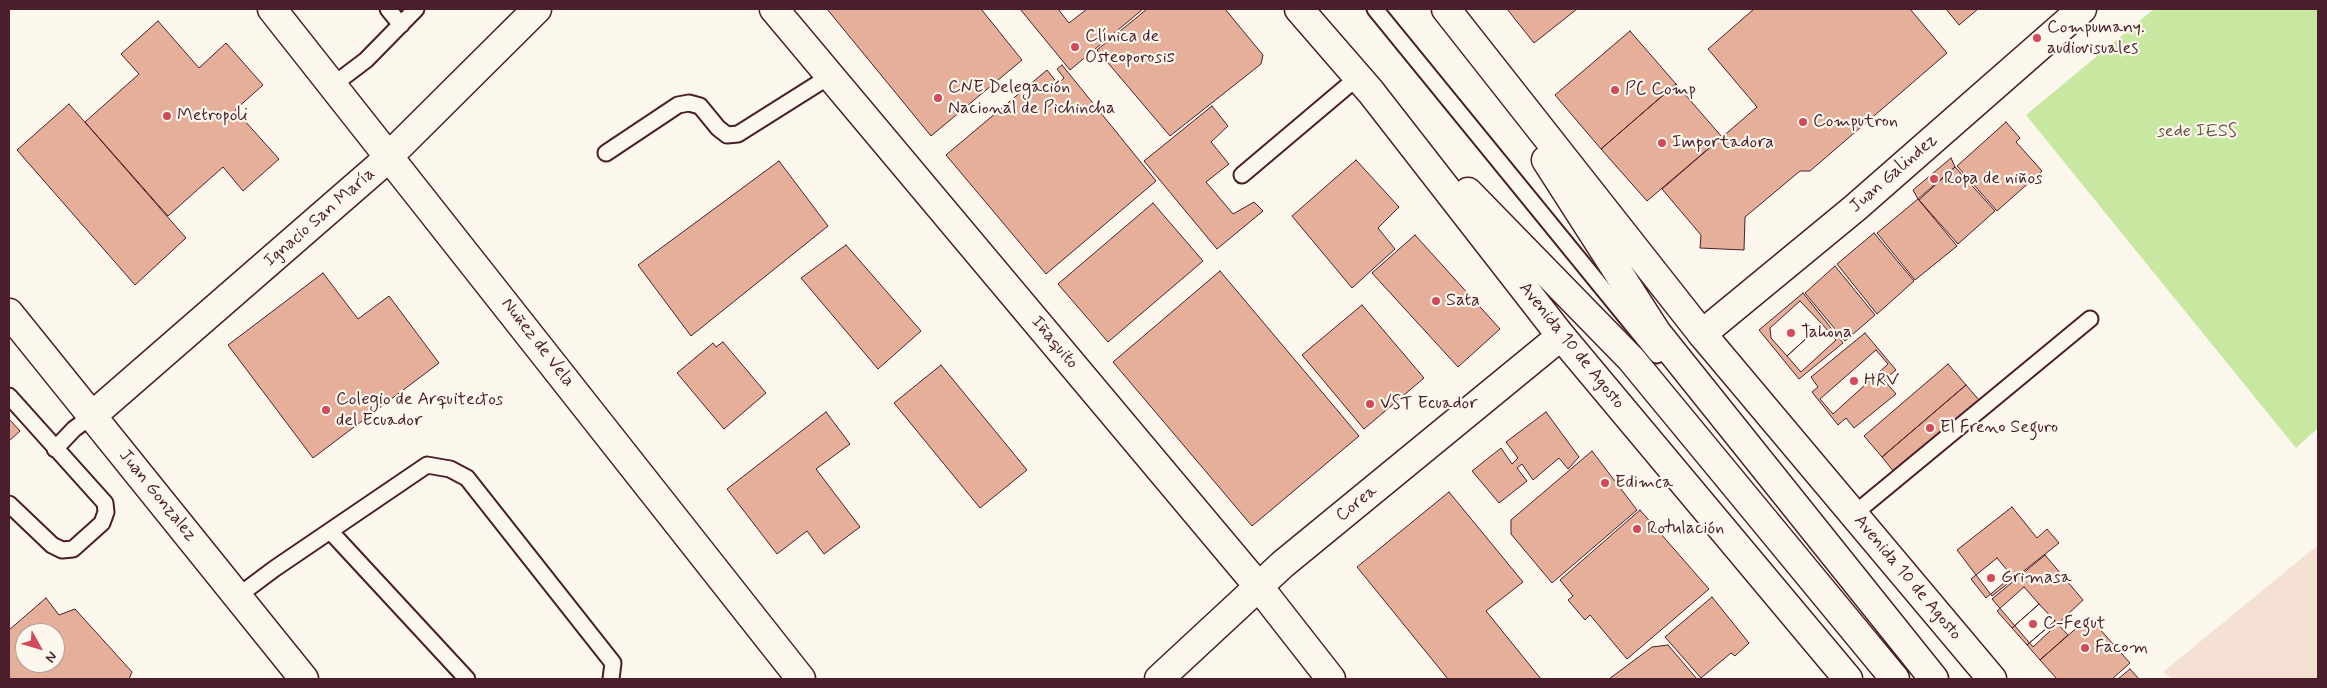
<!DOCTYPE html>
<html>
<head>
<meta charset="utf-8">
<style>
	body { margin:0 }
	#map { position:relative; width:2327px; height:688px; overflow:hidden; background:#fbf7ec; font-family:Mynerve,sans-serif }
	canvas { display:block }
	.frame { position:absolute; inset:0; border:10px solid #4a1f2b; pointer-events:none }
	.north { position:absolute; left:15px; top:623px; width:50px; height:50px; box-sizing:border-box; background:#fbf7ec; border:1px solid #b4a19f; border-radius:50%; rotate:129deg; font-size:14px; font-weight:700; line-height:20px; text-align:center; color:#4a1f2b }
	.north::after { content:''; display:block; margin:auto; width:18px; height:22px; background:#d1495b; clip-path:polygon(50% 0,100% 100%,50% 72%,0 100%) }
</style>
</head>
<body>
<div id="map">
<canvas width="2327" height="688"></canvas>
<div class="frame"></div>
<div class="north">N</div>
</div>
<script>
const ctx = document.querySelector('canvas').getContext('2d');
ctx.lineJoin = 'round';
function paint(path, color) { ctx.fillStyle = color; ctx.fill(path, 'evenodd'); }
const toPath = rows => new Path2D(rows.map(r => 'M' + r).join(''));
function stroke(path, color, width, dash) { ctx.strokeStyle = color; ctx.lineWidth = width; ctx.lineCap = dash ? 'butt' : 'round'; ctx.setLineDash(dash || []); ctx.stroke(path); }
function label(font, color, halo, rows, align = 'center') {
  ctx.font = font + ' Mynerve,sans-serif'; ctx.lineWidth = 4.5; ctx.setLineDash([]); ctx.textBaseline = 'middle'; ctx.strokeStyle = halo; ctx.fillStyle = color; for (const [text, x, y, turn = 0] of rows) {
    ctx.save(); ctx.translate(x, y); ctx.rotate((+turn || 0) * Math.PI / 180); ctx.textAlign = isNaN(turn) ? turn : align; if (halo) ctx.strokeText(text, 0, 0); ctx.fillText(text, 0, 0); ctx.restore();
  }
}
const built = toPath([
	[2318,545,2318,679,2172,679,2163,672]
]);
const green = toPath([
	[2154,9,2318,9,2318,428,2296,448,2026,115]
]);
const building = toPath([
	[827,9,981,9,1022,60,931,136,827,9],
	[1020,9,1058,9,1069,23,1087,9,1143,9,1070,70,1020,9],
	[1147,9,1225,9,1263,55,1261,64,1170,136,1097,50,1147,9],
	[1507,9,1577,9,1534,43,1507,9],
	[1754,9,1910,9,1947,53,1810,171,1800,171,1745,217,1744,250,1700,248,1701,235,1662,189,1757,107,1708,49,1754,9],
	[1946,9,1978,9,1959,25,1946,9],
	[158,21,199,68,226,43,263,85,235,110,279,159,243,191,223,167,168,216,85,122,139,74,121,54,158,21],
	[1630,31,1676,84,1601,149,1555,95,1630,31],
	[1062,65,1156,181,1046,274,946,155,1047,70,1058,84,1064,78,1057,69,1062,65],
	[1676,84,1722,137,1647,201,1601,149,1676,84],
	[69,104,186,238,135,285,17,150,69,104],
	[1212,106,1228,126,1211,142,1229,164,1206,182,1233,214,1254,202,1263,211,1217,249,1144,161,1212,106],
	[2006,122,2020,138,2016,142,2042,171,1997,211,1957,166,2006,122],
	[1951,158,1955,167,1918,199,1913,190,1951,158],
	[1356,160,1399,207,1378,228,1395,249,1352,288,1292,216,1356,160],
	[779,161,828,226,691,336,638,265,779,161],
	[1955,167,1995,211,1958,244,1919,200,1955,167],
	[1918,199,1957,246,1915,280,1877,233,1918,199],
	[1153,203,1203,261,1108,342,1058,284,1153,203],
	[1874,233,1914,281,1877,314,1837,264,1874,233],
	[1415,235,1500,329,1458,367,1372,273,1415,235],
	[846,245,921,331,878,369,801,278,846,245],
	[1835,266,1875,315,1845,341,1805,293,1835,266],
	[1220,271,1359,436,1252,526,1113,362,1220,271],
	[323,273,358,319,389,296,439,363,313,458,228,345,323,273],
	[1803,293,1843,343,1799,379,1759,330,1803,293],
	[1800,301,1822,324,1787,356,1771,338,1770,328,1800,301],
	[1362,305,1424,378,1364,429,1302,355,1362,305],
	[1822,324,1836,340,1801,372,1787,356,1822,324],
	[1865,333,1896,370,1884,380,1896,394,1854,428,1846,418,1838,425,1812,392,1818,387,1811,377,1865,333],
	[723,342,766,393,724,429,677,373,713,343,716,347,723,342],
	[1876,350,1888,364,1833,414,1820,399,1876,350],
	[1948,364,1966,385,1882,457,1864,436,1948,364],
	[941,365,1027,470,980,508,894,403,941,365],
	[1966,385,1979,400,1894,472,1882,457,1966,385],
	[826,412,850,444,816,469,860,527,824,554,807,531,777,554,727,489,826,412],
	[1546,412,1579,457,1568,469,1559,458,1533,480,1522,464,1517,468,1527,481,1499,503,1472,471,1501,448,1512,464,1518,458,1506,442,1546,412],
	[9,419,20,431,9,441,9,419],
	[1592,451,1637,510,1552,583,1511,534,1511,520,1592,451],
	[1449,492,1523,582,1486,611,1541,679,1448,679,1357,567,1449,492],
	[2012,507,2037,538,2047,529,2059,543,1992,596,1957,550,2012,507],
	[1640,510,1709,589,1627,659,1590,615,1585,620,1568,600,1573,596,1560,580,1640,510],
	[2045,555,2083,600,2033,647,1992,599,2045,555],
	[1997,558,2012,576,1986,598,1971,579,1997,558],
	[2024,587,2039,604,2012,628,1997,611,2024,587],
	[1712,597,1749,643,1735,656,1731,653,1701,678,1665,637,1712,597],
	[46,598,59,615,75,609,132,672,129,679,9,679,9,630,46,598],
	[25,633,55,633,55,663,25,663,25,633],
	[2039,604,2055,621,2027,645,2012,628,2039,604],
	[2089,617,2130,663,2112,679,2057,679,2040,660,2089,617],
	[2055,621,2068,635,2040,660,2027,645,2055,621],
	[1668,645,1697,679,1609,679,1652,647,1668,645],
	[2130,669,2139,679,2118,679,2130,669]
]);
const lane = toPath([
	[388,9,401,25],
	[1375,9,1657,355],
	[333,85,366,60,416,9],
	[606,153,678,105,689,103,700,106,718,128,727,135,738,134,830,76],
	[1242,175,1358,77],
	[9,396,105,503,106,512,102,523,73,549,62,550,52,545,9,504],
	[55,449,74,429,93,415],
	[1854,514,2090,319],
	[330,531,467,679],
	[238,596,274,569,427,465,450,469,467,478,613,663,611,679]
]);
const street = toPath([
	[272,9,801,679],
	[774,9,1259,587,1331,679],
	[9,313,304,679],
	[1702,334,1855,208,2082,9],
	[93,415,378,167,537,9],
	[1159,679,1283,564,1561,336]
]);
const primary = toPath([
	[1299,9,1371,92,1561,336,1848,679],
	[1446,9,1702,334,1992,679],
	[1546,160,1657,333,1934,679],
	[1468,192,1631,359,1895,679]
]);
const markers = [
	[2037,38,5,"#d1495b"],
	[1075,47,5,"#d1495b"],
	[1615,90,5,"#d1495b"],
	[938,98,5,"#d1495b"],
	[167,116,5,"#d1495b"],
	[1803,122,5,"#d1495b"],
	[1662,143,5,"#d1495b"],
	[1934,179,5,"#d1495b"],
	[1436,301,5,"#d1495b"],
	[1791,333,5,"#d1495b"],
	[1854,381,5,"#d1495b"],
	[1370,404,5,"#d1495b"],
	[326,410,5,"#d1495b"],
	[1930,428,5,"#d1495b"],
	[1605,483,5,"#d1495b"],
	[1637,529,5,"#d1495b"],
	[1991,578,5,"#d1495b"],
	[2033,624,5,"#d1495b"],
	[2085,648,5,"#d1495b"]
];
const poiNames = [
	["Compumany.",2047,28],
	["audiovisuales",2047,49],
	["Clínica de",1085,37],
	["Osteoporosis",1085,58],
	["CNE Delegación",948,88],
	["Nacional de Pichincha",948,109],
	["PC Comp",1625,90],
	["Metropoli",177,116],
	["Computron",1813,122],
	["Importadora",1672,143],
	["Ropa de niños",1944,179],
	["Sata",1446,301],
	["Tahona",1801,333],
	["HRV",1864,381],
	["Colegio de Arquitectos",336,400],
	["del Ecuador",336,421],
	["VST Ecuador",1380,404],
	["El Freno Seguro",1940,428],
	["Edimca",1615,483],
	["Rotulación",1647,529],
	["Grimasa",2001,578],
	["C-Fegut",2043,624],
	["Facom",2095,648]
];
const parkNames = [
	["sede IESS",2197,132]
];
const streetNames = [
	["Juan Galindez",1894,174,-41],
	["Ignacio San María",320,218,-41],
	["Nuñez de Vela",537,343,52],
	["Iñaquito",1054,343,50],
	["Avenida 10 de Agosto",1571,346,51],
	["Juan Gonzalez",157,496,51],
	["Corea",1357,504,-39],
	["Avenida 10 de Agosto",1907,578,50]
];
paint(built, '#f4e1d3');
paint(green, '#c8e7a0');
paint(building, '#e5af9a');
stroke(building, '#4a1f2b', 1);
stroke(lane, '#4a1f2b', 19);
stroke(street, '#4a1f2b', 31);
stroke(primary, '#4a1f2b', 31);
stroke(lane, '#fbf7ec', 15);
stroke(street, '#fbf7ec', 28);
stroke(primary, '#fbf7ec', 28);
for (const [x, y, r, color] of markers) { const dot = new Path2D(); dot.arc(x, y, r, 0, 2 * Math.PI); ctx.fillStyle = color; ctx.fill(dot); stroke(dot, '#fbf7ec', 2); }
label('18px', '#4a1f2b', '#fbf7ec', poiNames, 'left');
label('18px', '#6a5148', '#fbf7ec', parkNames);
label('18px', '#4a1f2b', '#fbf7ec', streetNames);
</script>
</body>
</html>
